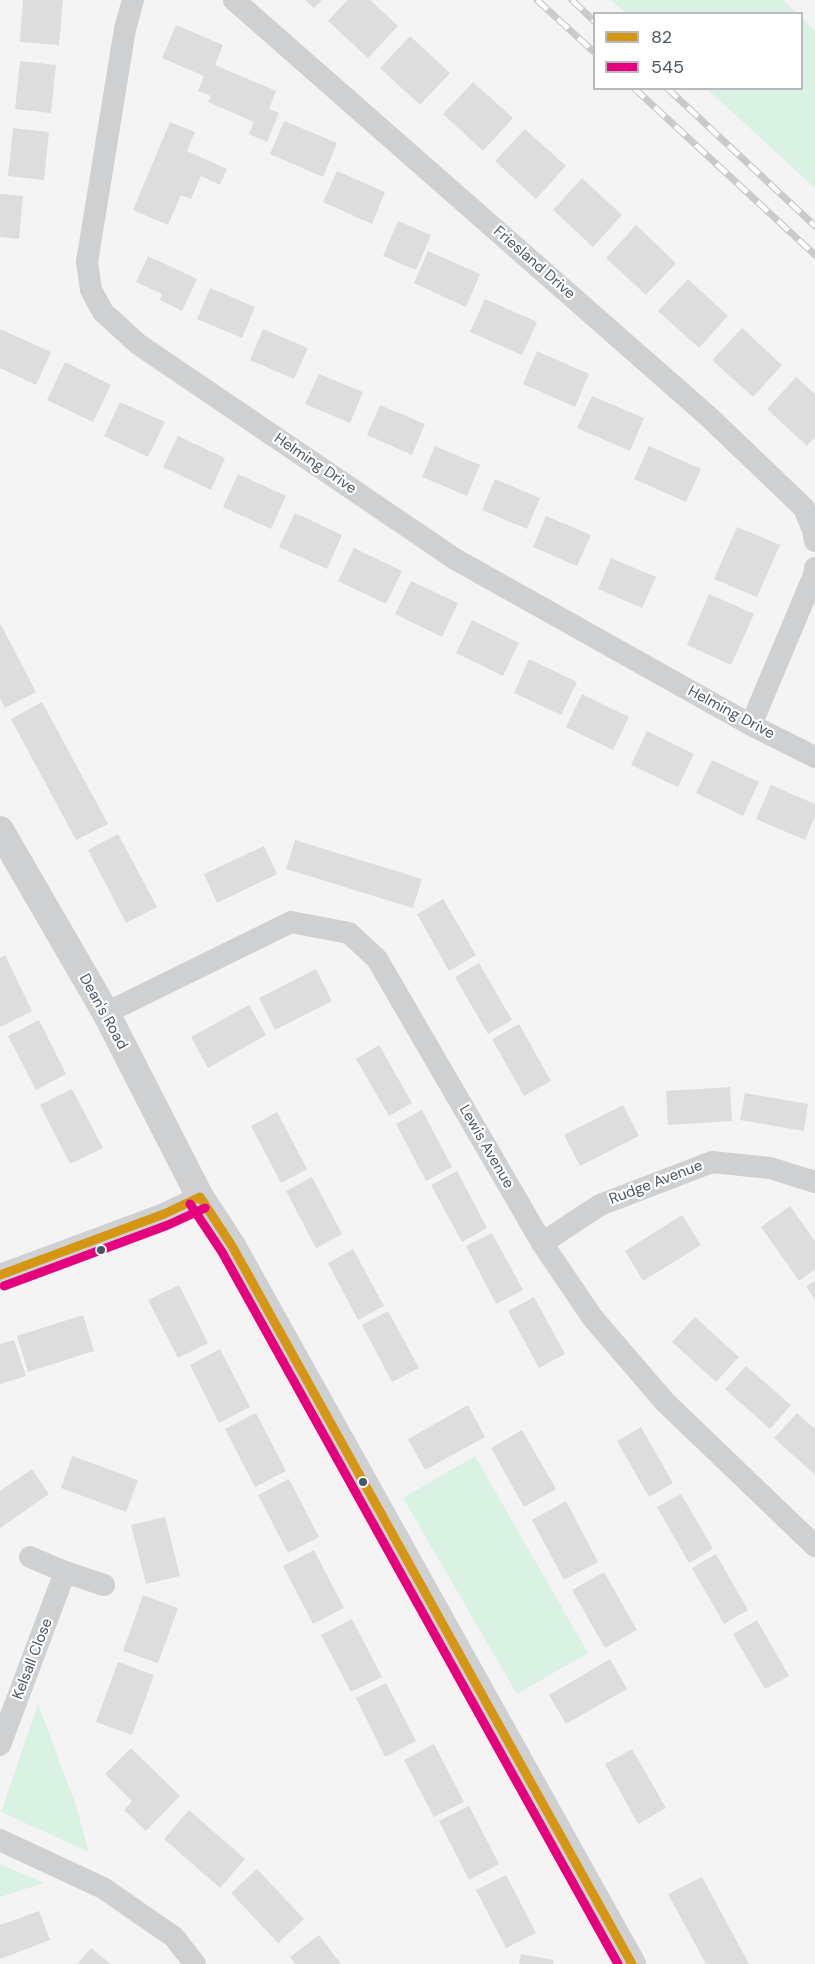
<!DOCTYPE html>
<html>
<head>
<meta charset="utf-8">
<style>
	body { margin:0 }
	#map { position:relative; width:815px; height:1964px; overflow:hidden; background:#f4f4f4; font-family:"DM Sans",sans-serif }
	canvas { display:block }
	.legend { position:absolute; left:593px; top:12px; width:210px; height:78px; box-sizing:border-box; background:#fff; border:2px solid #b7bbc0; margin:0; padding:8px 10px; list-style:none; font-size:18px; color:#4a5661 }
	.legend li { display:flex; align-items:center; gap:12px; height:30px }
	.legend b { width:30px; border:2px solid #b7bbc0 }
</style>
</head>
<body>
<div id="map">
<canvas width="815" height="1964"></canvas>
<ul class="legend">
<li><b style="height:8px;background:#d49613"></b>82</li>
<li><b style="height:8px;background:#e5007d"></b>545</li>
</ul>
</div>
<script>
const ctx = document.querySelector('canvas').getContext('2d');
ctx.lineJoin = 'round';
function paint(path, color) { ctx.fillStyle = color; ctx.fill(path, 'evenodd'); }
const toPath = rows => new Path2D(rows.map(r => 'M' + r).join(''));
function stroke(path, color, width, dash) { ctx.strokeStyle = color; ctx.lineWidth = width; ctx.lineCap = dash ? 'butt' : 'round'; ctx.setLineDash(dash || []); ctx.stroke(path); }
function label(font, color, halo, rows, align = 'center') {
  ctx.font = font + ' "DM Sans",sans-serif'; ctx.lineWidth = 4.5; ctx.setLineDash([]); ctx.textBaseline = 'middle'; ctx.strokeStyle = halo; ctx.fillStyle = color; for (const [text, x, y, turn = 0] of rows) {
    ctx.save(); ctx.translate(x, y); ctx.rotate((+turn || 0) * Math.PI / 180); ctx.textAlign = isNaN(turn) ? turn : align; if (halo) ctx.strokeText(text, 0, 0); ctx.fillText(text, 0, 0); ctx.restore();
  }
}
const green = toPath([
	[611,0,783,0,797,13,626,13],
	[802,18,815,31,815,188,707,89,802,88],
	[475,1456,588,1653,517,1694,403,1498],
	[38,1704,76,1806,89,1852,1,1812],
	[0,1864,44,1883,0,1897]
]);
const building = toPath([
	[23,0,63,0,59,45,20,42],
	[305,0,322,0,314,8],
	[347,0,370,0,398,26,368,58,328,21],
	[176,25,223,45,215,65,276,91,269,109,279,113,267,142,249,134,254,122,208,102,211,96,198,91,204,76,162,58],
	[410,36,450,73,420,105,380,68],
	[20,61,56,65,51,113,15,109],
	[473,82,513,118,483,151,443,114],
	[284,121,337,143,323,177,270,154],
	[170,122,195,132,187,151,227,169,220,185,201,176,191,199,181,195,168,225,133,210],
	[13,128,49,132,44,180,8,176],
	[525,129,566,166,536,199,495,161],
	[337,171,385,192,372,224,323,202],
	[582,178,622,215,593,247,553,210],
	[0,194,23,196,19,239,0,237],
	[398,221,431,235,416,270,383,256],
	[636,225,676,263,646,295,606,258],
	[428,251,480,274,466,307,414,283],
	[148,256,197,279,182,311,160,300,162,294,136,282],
	[688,279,728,316,699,348,658,311],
	[210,288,255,307,242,338,197,319],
	[485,299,537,322,522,355,470,332],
	[742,328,782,365,753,397,712,360],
	[0,329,51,352,36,385,0,368],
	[263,329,308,348,294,379,250,360],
	[537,351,589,374,575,407,523,384],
	[65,362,111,385,93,422,47,400],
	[319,374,363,392,350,423,305,404],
	[796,377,815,394,815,437,807,446,767,409],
	[592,396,644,418,630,451,577,428],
	[120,402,165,422,148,457,104,436],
	[380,405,425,424,412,455,367,435],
	[178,436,225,458,211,490,163,467],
	[435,446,480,465,467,496,422,477],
	[649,446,701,469,686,502,634,479],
	[238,474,286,496,271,529,223,507],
	[495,479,540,498,527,529,482,510],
	[295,513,342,535,327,569,279,547],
	[546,516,591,535,577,566,533,547],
	[737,527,780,545,757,597,714,579],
	[354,548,402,571,386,604,338,581],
	[611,558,656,577,642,608,598,589],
	[411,581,458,603,442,637,395,614],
	[709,594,754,614,731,665,687,645],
	[472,620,519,643,503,676,456,653],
	[0,623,36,692,5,708,0,698],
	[529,659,577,682,561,715,514,693],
	[582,694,629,717,613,750,566,727],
	[42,702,108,824,76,840,11,719],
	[647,731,694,754,678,787,631,765],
	[712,760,759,782,743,816,696,793],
	[771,785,815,804,815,816,805,840,756,819],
	[118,834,157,907,126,923,88,850],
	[295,840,422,879,413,908,286,869],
	[264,846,277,874,217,903,204,874],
	[443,899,476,955,449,971,417,914],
	[5,955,32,1011,0,1027,0,958],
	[479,963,512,1020,488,1034,455,977],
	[316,969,332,1001,275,1030,259,998],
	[249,1005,266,1035,208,1068,191,1037],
	[39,1020,66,1074,36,1090,8,1036],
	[519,1024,551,1081,524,1096,492,1039],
	[379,1045,412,1103,389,1116,356,1059],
	[730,1087,732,1121,668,1125,666,1091],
	[72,1089,103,1148,70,1164,40,1105],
	[745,1093,808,1104,804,1131,740,1120],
	[623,1105,639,1136,580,1166,564,1135],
	[422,1110,452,1167,426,1181,396,1124],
	[277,1112,307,1169,281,1183,251,1126],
	[457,1171,487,1228,462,1242,431,1185],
	[312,1177,342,1234,316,1248,286,1191],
	[790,1206,815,1241,815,1269,799,1281,761,1227],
	[682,1215,701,1245,643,1281,625,1251],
	[492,1233,523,1290,496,1304,466,1246],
	[353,1249,384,1306,358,1320,328,1263],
	[815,1281,815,1300,806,1286],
	[179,1285,208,1343,178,1358,148,1300],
	[534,1297,565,1354,539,1368,508,1311],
	[388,1311,419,1368,392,1382,362,1325],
	[83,1315,94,1351,28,1372,17,1336],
	[695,1317,739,1357,716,1382,672,1342],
	[14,1340,26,1376,0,1384,0,1344],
	[220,1349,250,1407,219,1423,190,1365],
	[746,1366,791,1405,770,1429,725,1389],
	[468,1405,485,1437,425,1470,408,1439],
	[256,1413,286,1471,255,1487,225,1429],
	[797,1413,815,1429,815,1475,774,1438],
	[641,1427,673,1483,649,1497,617,1441],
	[522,1430,556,1489,524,1507,491,1448],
	[72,1456,138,1480,126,1512,61,1488],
	[32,1469,49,1494,0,1528,0,1491],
	[289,1479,319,1537,288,1553,258,1495],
	[681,1494,713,1549,689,1563,657,1507],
	[566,1501,598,1562,564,1580,532,1520],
	[165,1517,180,1576,146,1584,131,1525],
	[314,1550,344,1608,313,1624,283,1566],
	[716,1554,748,1610,724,1624,692,1568],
	[604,1572,637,1630,605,1648,572,1590],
	[143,1595,178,1608,158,1663,123,1651],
	[352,1619,382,1677,351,1692,321,1635],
	[757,1620,789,1676,765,1689,733,1634],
	[610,1659,627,1689,566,1724,549,1695],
	[118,1662,154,1675,132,1735,96,1722],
	[386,1683,416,1741,385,1757,356,1698],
	[434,1744,464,1802,434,1817,404,1760],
	[131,1748,180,1796,146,1831,124,1810,132,1801,105,1774],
	[632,1749,666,1808,638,1824,605,1764],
	[469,1806,499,1864,469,1880,439,1821],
	[189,1810,245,1859,220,1888,164,1839],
	[257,1869,304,1919,278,1943,231,1893],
	[506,1875,536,1933,506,1948,476,1890],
	[702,1877,749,1964,706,1964,668,1894],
	[39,1911,50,1940,0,1959,0,1925],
	[319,1935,341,1964,295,1964,290,1957],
	[91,1948,111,1964,77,1964],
	[521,1954,554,1960,553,1964,519,1964]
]);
const minor = toPath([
	[133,0,125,29,87,262,91,290,103,312,138,344,455,559,751,725,815,757],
	[234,0,709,417,804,508,813,530,815,541],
	[751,725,814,575,815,568],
	[106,1013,291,922,349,933,377,959,542,1243,592,1317,665,1402,815,1546],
	[542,1243,600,1205,712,1162,770,1168,815,1182],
	[0,1275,164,1214,200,1197],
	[30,1557,65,1572,104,1585],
	[0,1745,65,1572],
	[0,1840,103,1888,174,1937,195,1964]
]);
const tertiary = toPath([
	[0,830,106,1013,200,1197,232,1246,632,1964]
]);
const rail = toPath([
	[537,0,594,52],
	[572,0,594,21],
	[634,88,815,255],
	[667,88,815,226]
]);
const bus1 = toPath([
	[200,1197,232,1246,632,1964],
	[0,1275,164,1214,200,1197]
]);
const bus2 = toPath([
	[190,1204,222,1252,618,1964],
	[4,1286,168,1225,205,1208]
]);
const markers = [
	[101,1250,5,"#4a5661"],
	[363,1482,5,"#4a5661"]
];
const streetNames = [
	["Friesland Drive",534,263,41],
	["Helming Drive",315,464,34],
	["Helming Drive",731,713,28],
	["Dean's Road",103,1012,61],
	["Lewis Avenue",486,1147,60],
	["Rudge Avenue",656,1183,-21],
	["Kelsall Close",33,1659,-69]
];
paint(green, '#d9f2e3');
paint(building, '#ddddde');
stroke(minor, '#ced0d2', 22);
stroke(tertiary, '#ced0d2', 28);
stroke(rail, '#c9cacc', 7);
stroke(rail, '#fff', 4.5, [14]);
stroke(bus1, '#d49613', 9);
stroke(bus2, '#e5007d', 9);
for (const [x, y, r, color] of markers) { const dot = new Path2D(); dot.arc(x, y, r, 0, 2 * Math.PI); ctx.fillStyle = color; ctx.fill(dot); stroke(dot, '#fff', 2); }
label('15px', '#4a5661', '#fff', streetNames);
</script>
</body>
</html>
